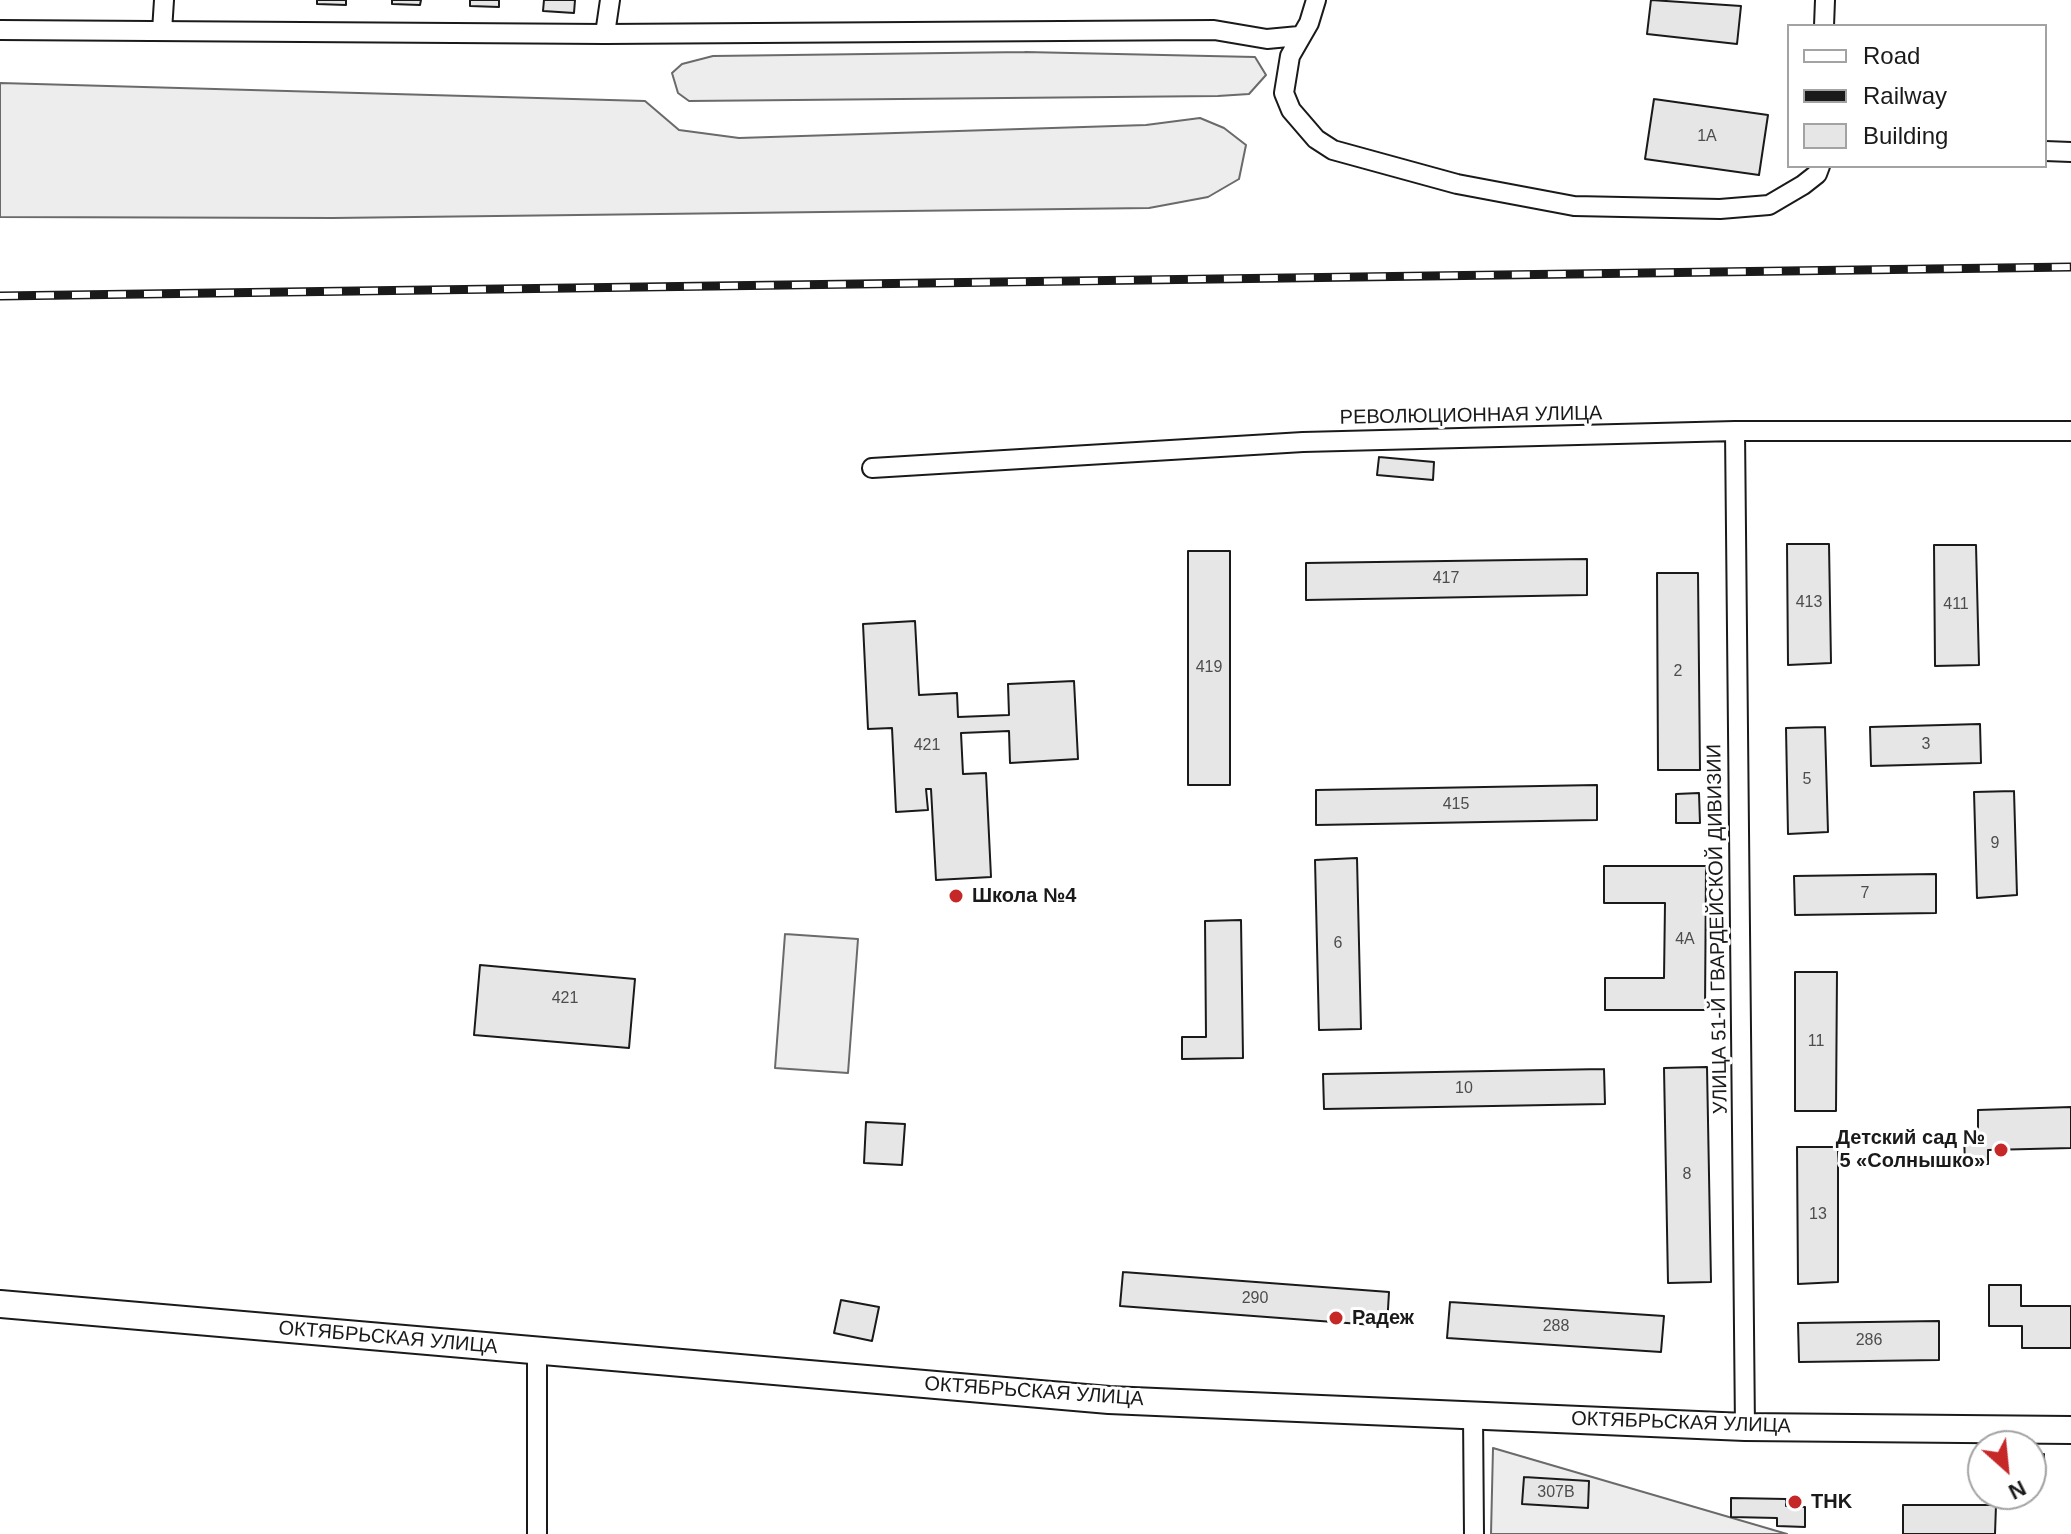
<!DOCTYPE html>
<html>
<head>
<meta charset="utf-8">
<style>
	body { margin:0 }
	#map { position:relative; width:2071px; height:1534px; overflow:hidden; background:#fff; font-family:Arial,sans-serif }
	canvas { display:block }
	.legend { position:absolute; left:1787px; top:24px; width:260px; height:144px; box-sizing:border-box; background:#fff; border:2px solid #a3a3a3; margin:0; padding:10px 14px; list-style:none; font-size:24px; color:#1a1a1a }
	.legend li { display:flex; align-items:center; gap:16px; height:40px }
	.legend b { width:40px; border:2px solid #a3a3a3 }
	.north { position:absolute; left:1967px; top:1430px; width:80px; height:80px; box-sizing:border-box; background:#fff; border:2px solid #a3a3a3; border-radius:50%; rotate:153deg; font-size:22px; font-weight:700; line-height:32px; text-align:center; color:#1a1a1a }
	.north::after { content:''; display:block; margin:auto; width:28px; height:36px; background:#c62828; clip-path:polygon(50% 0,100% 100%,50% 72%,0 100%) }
</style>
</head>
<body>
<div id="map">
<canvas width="2071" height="1534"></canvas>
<ul class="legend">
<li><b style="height:10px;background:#fff"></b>Road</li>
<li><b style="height:10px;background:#1a1a1a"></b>Railway</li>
<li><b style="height:22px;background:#e6e6e6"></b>Building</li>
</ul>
<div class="north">N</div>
</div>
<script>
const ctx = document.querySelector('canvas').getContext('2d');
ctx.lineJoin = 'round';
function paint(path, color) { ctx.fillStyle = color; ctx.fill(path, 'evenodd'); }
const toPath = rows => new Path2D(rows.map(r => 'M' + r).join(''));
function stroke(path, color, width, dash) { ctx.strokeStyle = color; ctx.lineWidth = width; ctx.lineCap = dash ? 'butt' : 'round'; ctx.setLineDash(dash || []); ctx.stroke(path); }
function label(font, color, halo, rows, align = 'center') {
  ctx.font = font + ' Arial,sans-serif'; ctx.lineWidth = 6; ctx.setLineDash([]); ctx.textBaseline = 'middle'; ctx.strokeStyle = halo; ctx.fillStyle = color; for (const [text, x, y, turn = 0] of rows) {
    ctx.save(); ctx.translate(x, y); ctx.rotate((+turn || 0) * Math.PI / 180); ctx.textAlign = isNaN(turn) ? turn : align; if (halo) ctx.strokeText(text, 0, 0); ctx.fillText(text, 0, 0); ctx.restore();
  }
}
const built = toPath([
	[1025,52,1255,57,1266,75,1249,94,1218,96,689,101,678,93,672,73,682,64,713,56,1025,52],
	[0,83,645,101,679,130,739,138,1146,125,1200,118,1224,128,1246,145,1239,179,1208,197,1149,208,333,218,0,217,0,83],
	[785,934,858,939,848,1073,775,1068,785,934],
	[1493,1448,1787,1534,1491,1534,1493,1448]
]);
const building = toPath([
	[317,0,346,0,346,5,317,4,317,0],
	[392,0,421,0,420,5,392,4,392,0],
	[470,0,499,0,499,7,470,6,470,0],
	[544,0,575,0,574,13,543,11,544,0],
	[1651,0,1741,6,1737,44,1647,34,1651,0],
	[1654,99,1768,115,1759,175,1645,159,1654,99],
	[1379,457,1434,462,1433,480,1377,475,1379,457],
	[1787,544,1829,544,1831,663,1788,665,1787,544],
	[1934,545,1976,545,1979,665,1935,666,1934,545],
	[1188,551,1230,551,1230,785,1188,785,1188,551],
	[1587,559,1587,595,1306,600,1306,563,1587,559],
	[1657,573,1698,573,1700,770,1658,770,1657,573],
	[915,621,919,695,957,693,958,717,1009,715,1008,684,1074,681,1078,759,1010,763,1009,731,961,733,963,774,986,773,991,877,936,880,931,789,926,789,928,810,896,812,892,728,868,729,863,624,915,621],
	[1980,724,1981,763,1871,766,1870,727,1980,724],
	[1825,727,1828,832,1788,834,1786,728,1825,727],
	[1597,785,1597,820,1316,825,1316,790,1597,785],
	[2014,791,2017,895,1977,898,1974,792,2014,791],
	[1699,793,1700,823,1676,823,1676,794,1699,793],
	[1357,858,1361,1029,1319,1030,1315,860,1357,858],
	[1604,866,1706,866,1705,1010,1605,1010,1605,978,1664,978,1665,903,1604,903,1604,866],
	[1936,874,1936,913,1795,915,1794,876,1936,874],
	[1241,920,1243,1058,1182,1059,1182,1037,1206,1037,1205,921,1241,920],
	[480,965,635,979,629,1048,474,1035,480,965],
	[1795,972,1837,972,1836,1111,1795,1111,1795,972],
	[1707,1067,1711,1282,1668,1283,1664,1068,1707,1067],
	[1604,1069,1605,1104,1324,1109,1323,1074,1604,1069],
	[2071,1107,2071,1148,1988,1150,1988,1164,1965,1165,1964,1133,1978,1133,1978,1110,2071,1107],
	[866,1122,905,1124,902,1165,864,1163,866,1122],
	[1797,1147,1838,1147,1838,1282,1798,1284,1797,1147],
	[1123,1272,1389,1292,1387,1326,1120,1306,1123,1272],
	[1989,1285,2021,1285,2021,1306,2071,1306,2071,1348,2022,1348,2022,1326,1989,1326,1989,1285],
	[841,1300,879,1307,872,1341,834,1333,841,1300],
	[1450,1302,1664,1316,1661,1352,1447,1338,1450,1302],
	[1939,1321,1939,1360,1799,1362,1798,1323,1939,1321],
	[2031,1454,2044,1454,2044,1473,2031,1473,2031,1454],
	[1524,1477,1589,1481,1588,1508,1522,1504,1524,1477],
	[1731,1498,1786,1499,1786,1506,1805,1507,1805,1527,1777,1526,1777,1518,1731,1517,1731,1498],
	[1903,1505,1996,1505,1995,1534,1903,1534,1903,1505]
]);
const minor = toPath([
	[1316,0,1309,23,1290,56,1284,93,1291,110,1316,139,1333,150,1457,184,1574,206,1720,209,1769,205,1803,185,1817,174,1820,166],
	[1824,26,1825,0],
	[0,30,605,34,1214,30,1267,39,1299,36],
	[162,31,164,0],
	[605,34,610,0],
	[2045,151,2071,152],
	[1735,431,1745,1427],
	[872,468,1303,442,1735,431,2071,431],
	[537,1351,537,1534],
	[1473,1415,1474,1534]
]);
const secondary = toPath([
	[0,1304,1109,1400,1745,1427,2071,1430]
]);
const rail = toPath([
	[0,296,2071,267]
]);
const markers = [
	[956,896,8,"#c62828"],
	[2001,1150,8,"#c62828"],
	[1336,1318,8,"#c62828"],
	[1795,1502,8,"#c62828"]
];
const numberNames = [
	["1А",1707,137],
	["417",1446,579],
	["413",1809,603],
	["411",1956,605],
	["419",1209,668],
	["2",1678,672],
	["3",1926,745],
	["421",927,746],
	["5",1807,780],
	["415",1456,805],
	["9",1995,844],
	["7",1865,894],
	["4А",1685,940],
	["6",1338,944],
	["421",565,999],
	["11",1816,1042],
	["10",1464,1089],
	["8",1687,1175],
	["13",1818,1215],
	["290",1255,1299],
	["288",1556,1327],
	["286",1869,1341],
	["307В",1556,1493]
];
const streetNames = [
	["РЕВОЛЮЦИОННАЯ УЛИЦА",1471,416,-1],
	["УЛИЦА 51-Й ГВАРДЕЙСКОЙ ДИВИЗИИ",1718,929,-91],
	["ОКТЯБРЬСКАЯ УЛИЦА",388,1338,5],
	["ОКТЯБРЬСКАЯ УЛИЦА",1034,1392,4],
	["ОКТЯБРЬСКАЯ УЛИЦА",1681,1423,2]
];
const poiNames = [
	["Школа №4",972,896],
	["Детский сад №",1985,1138,"right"],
	["5 «Солнышко»",1985,1161,"right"],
	["Радеж",1352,1318],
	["THK",1811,1502]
];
paint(built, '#ededed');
stroke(built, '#6a6a6a', 2);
paint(building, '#e6e6e6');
stroke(building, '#1a1a1a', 2);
stroke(minor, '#1a1a1a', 22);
stroke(secondary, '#1a1a1a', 30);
stroke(minor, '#fff', 18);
stroke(secondary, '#fff', 26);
stroke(rail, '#1a1a1a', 9);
stroke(rail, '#fff', 6, [18]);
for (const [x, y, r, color] of markers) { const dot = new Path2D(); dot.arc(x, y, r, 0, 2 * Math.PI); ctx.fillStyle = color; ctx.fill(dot); stroke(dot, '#fff', 3); }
label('16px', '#4d4d4d', null, numberNames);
label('20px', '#1a1a1a', '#fff', streetNames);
label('bold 20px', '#1a1a1a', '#fff', poiNames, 'left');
</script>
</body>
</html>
